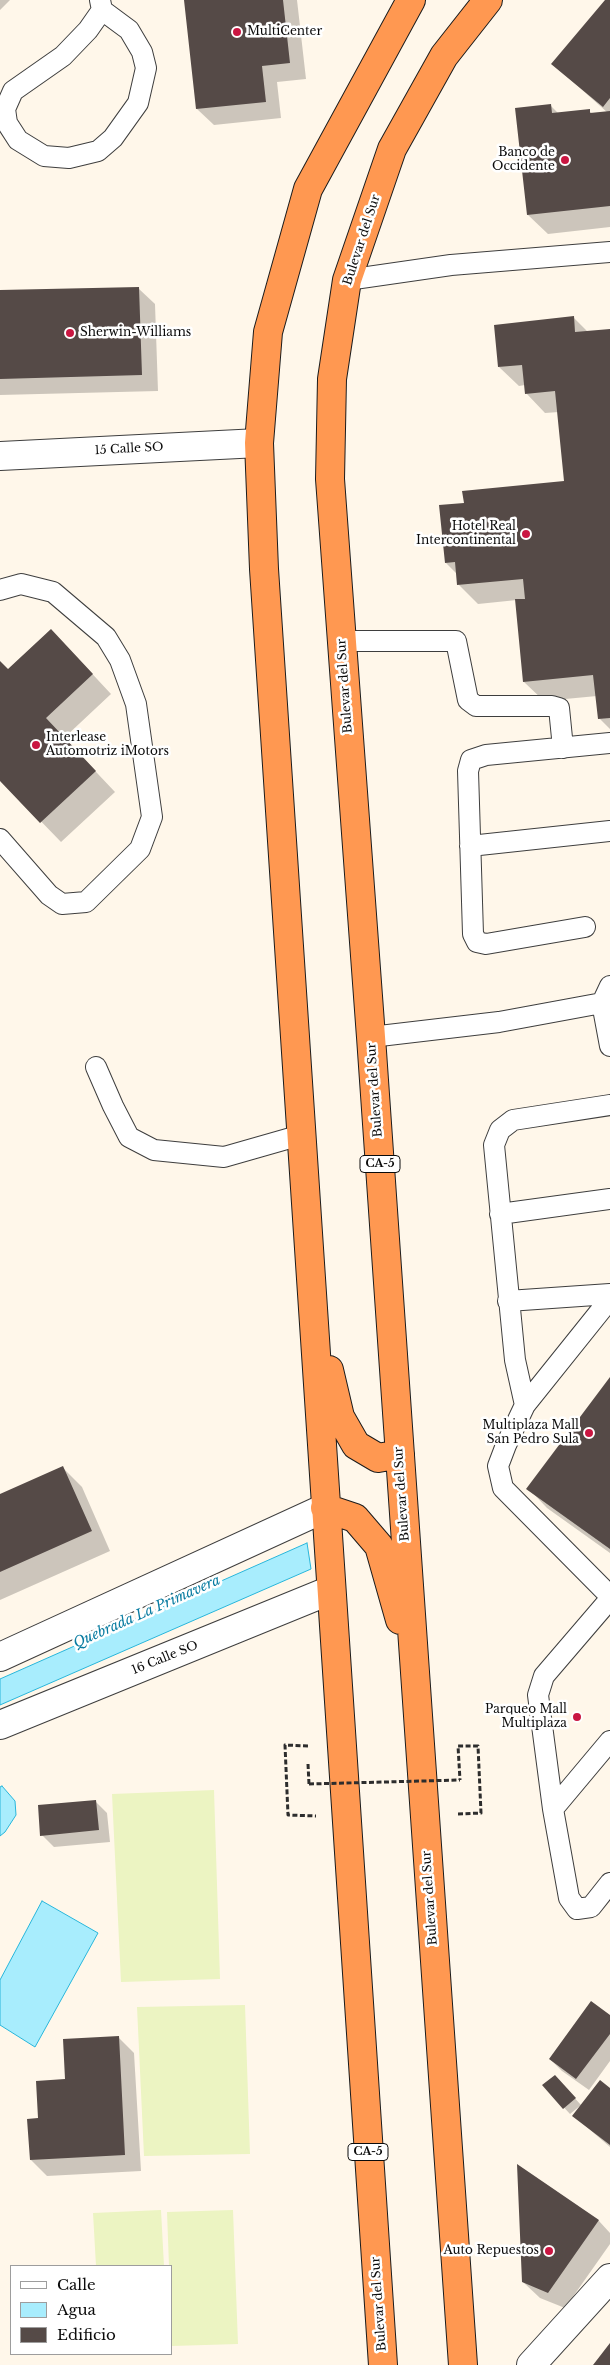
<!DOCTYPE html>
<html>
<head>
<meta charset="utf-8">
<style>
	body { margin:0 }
	#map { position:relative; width:610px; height:2365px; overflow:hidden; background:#fff7ea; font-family:"Libre Baskerville",serif }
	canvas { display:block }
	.legend { position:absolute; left:10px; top:2265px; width:162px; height:90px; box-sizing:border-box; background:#fff; border:1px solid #9d9d9d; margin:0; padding:6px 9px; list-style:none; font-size:15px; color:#0b0b0b }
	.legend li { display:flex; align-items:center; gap:10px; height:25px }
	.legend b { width:25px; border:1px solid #9d9d9d }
</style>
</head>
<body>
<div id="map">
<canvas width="610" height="2365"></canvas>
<ul class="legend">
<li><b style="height:6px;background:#fff"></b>Calle</li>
<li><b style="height:14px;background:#a8edfd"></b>Agua</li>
<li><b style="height:14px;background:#554a47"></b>Edificio</li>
</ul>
</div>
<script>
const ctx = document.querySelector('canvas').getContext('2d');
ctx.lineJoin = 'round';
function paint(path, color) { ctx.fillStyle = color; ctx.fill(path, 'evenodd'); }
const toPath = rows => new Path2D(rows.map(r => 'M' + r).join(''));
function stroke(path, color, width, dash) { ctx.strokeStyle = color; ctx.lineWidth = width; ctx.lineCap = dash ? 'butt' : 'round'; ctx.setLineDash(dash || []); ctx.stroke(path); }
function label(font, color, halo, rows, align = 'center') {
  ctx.font = font + ' "Libre Baskerville",serif'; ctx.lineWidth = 5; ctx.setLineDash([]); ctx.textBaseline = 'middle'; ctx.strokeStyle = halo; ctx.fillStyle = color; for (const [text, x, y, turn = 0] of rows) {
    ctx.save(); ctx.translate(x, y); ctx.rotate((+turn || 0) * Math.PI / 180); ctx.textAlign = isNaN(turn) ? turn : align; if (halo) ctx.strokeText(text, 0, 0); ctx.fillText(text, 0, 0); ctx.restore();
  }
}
const pitch = toPath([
	[214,1790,220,1979,121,1982,112,1794],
	[245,2005,250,2154,144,2156,137,2007],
	[161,2210,164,2266,96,2266,93,2213],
	[233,2210,238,2344,172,2346,171,2266,169,2266,167,2212]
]);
const water = toPath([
	[307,1543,311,1569,0,1705,0,1679,307,1543],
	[2,1786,15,1801,16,1815,5,1832,0,1836,0,1787,2,1786],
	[42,1901,98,1933,35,2047,0,2025,0,1980,42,1901]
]);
const shadow = toPath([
	[0,0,10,0,0,10],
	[185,0,297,0,306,79,277,82,281,118,214,125,197,109],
	[607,0,610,0,610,227,548,234,528,215,550,105,559,114,589,111,593,114,608,113,553,64],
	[138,288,155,304,158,391,0,395,0,292],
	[574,318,588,332,610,330,610,729,599,718,597,696,544,701,524,682,517,600,478,604,459,585,457,574,446,563,465,504,566,482,559,412,545,413,526,393,525,385,519,386,499,367],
	[70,650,111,694,64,738,115,792,61,842,0,779,0,662,8,670],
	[610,1379,610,1553,547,1508,528,1488],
	[62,1467,82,1487,110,1551,0,1600,0,1495],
	[95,1801,107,1813,110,1842,54,1847,42,1835],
	[610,2017,610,2061,589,2090,562,2071,550,2059],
	[118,2037,134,2053,141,2171,47,2176,31,2160,40,2119,67,2080],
	[561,2083,581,2105,570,2114,544,2086],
	[610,2089,610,2147,574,2116],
	[518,2167,599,2221,610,2233,610,2244,565,2308,540,2298,523,2282]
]);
const building = toPath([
	[184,0,283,0,290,63,262,66,266,102,196,109],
	[605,0,610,0,610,98,603,107,551,64],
	[551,104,552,113,590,109,590,113,610,111,610,206,527,215,515,108],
	[139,287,142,375,0,379,0,290],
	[574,316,575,332,610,329,610,718,598,719,593,675,523,682,515,599,525,599,523,579,457,585,455,562,445,563,439,505,464,503,462,491,564,481,555,391,525,394,522,365,498,367,494,325],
	[51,629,93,674,46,718,96,771,40,823,0,781,0,661,8,669],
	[610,1377,610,1549,526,1489],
	[63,1466,92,1531,0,1572,0,1494],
	[96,1800,99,1830,40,1836,38,1805],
	[591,2001,610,2015,610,2034,576,2079,549,2059],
	[119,2036,125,2155,30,2160,27,2119,38,2118,36,2081,65,2079,63,2039],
	[555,2075,576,2098,563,2109,542,2085],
	[600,2080,610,2088,610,2145,572,2116],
	[517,2164,599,2220,548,2293,522,2282],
	[610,2343,610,2365,593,2365]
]);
const path = toPath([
	[308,1746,285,1745,288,1815,316,1816],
	[308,1764,309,1784],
	[458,1814,481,1813,478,1746,458,1746,460,1780]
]);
const service = toPath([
	[100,0,102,10,88,30,63,56,13,91,5,109,7,123,18,140,44,156,69,158,98,151,113,138,138,103,146,68,142,52,129,30,102,10],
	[347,280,451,265,610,252],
	[0,590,21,584,53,592,106,637,120,660,136,704,152,817,140,849,86,902,62,904,49,895,0,839],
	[342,641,456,641,468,700,476,706,552,706,559,708,563,748],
	[470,846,610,831],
	[585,927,486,944,477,942,473,934,468,771,471,760,486,755,610,743],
	[602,1003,610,1046],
	[371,1037,499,1022,602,1003,610,986],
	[96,1067,113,1106,129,1137,154,1150,224,1157,301,1135],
	[500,1214,610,1199],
	[610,1299,525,1405,506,1445,498,1466,503,1488,610,1596],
	[508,1301,610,1294],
	[525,1405,515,1360,494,1145,500,1130,513,1120,610,1105],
	[610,1599,544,1676,538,1695,553,1809,569,1898,577,1909,591,1907,610,1883],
	[553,1809,610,1741]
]);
const minor = toPath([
	[0,456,259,443],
	[531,2365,610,2278]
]);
const tertiary = toPath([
	[0,1657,325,1508],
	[0,1725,331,1590]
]);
const trunk = toPath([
	[329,1370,340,1417,356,1445,378,1458,400,1454],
	[325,1508,355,1518,379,1546,400,1620],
	[383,2365,264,569,259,443,268,332,308,189,411,0],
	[463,2365,371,1037,330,479,332,379,347,280,392,149,444,56,488,0]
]);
const pathBridge = toPath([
	[309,1784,460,1780]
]);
const markers = [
	[237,32,5,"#c91641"],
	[565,160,5,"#c91641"],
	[70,333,5,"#c91641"],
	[526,534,5,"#c91641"],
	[36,745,5,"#c91641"],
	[589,1433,5,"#c91641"],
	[577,1717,5,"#c91641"],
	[549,2251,5,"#c91641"]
];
const shields = [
	[380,1164,40],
	[368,2152,40]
];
const shieldNames = [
	["CA-5",380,1164],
	["CA-5",368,2152]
];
const poiNames = [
	["MultiCenter",247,32,"left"],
	["Banco de",555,153],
	["Occidente",555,167],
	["Sherwin-Williams",80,333,"left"],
	["Hotel Real",516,527],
	["Intercontinental",516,541],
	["Interlease",46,738,"left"],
	["Automotriz iMotors",46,752,"left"],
	["Multiplaza Mall",579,1426],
	["San Pedro Sula",579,1440],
	["Parqueo Mall",567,1710],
	["Multiplaza",567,1724],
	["Auto Repuestos",539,2251]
];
const streetNames = [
	["Bulevar del Sur",362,240,-72],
	["15 Calle SO",129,449,-3],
	["Bulevar del Sur",345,686,-94],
	["Bulevar del Sur",375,1090,-94],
	["Bulevar del Sur",402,1494,-94],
	["16 Calle SO",165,1658,-22],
	["Bulevar del Sur",430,1898,-94],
	["Bulevar del Sur",379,2304,-94]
];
const waterNames = [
	["Quebrada La Primavera",147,1612,-24]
];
paint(pitch, '#ecf4c2');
paint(water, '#a8edfd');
stroke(water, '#28b6db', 1);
paint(shadow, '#0003');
paint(building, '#554a47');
stroke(service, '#3e3e3e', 22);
stroke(minor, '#3e3e3e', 30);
stroke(tertiary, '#3e3e3e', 30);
stroke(trunk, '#1c1c1c', 30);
stroke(path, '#2d2d2d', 3, [5, 2.5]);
stroke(service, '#fff', 20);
stroke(minor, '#fff', 28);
stroke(tertiary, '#fff', 28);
stroke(trunk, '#ff9851', 28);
stroke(pathBridge, '#2d2d2d', 3, [5, 2.5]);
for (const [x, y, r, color] of markers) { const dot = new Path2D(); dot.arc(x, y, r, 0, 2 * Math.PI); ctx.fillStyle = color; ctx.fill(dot); stroke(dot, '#fff', 2); }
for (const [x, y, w] of shields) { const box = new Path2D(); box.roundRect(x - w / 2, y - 8.5, w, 17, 4); ctx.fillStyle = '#fff'; ctx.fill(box); stroke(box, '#0b0b0b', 1); }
label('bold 11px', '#0b0b0b', null, shieldNames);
label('12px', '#0b0b0b', '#fff', poiNames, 'right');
label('12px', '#0b0b0b', '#fff', streetNames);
label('italic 14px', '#097ca1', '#fff', waterNames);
</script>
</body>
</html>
